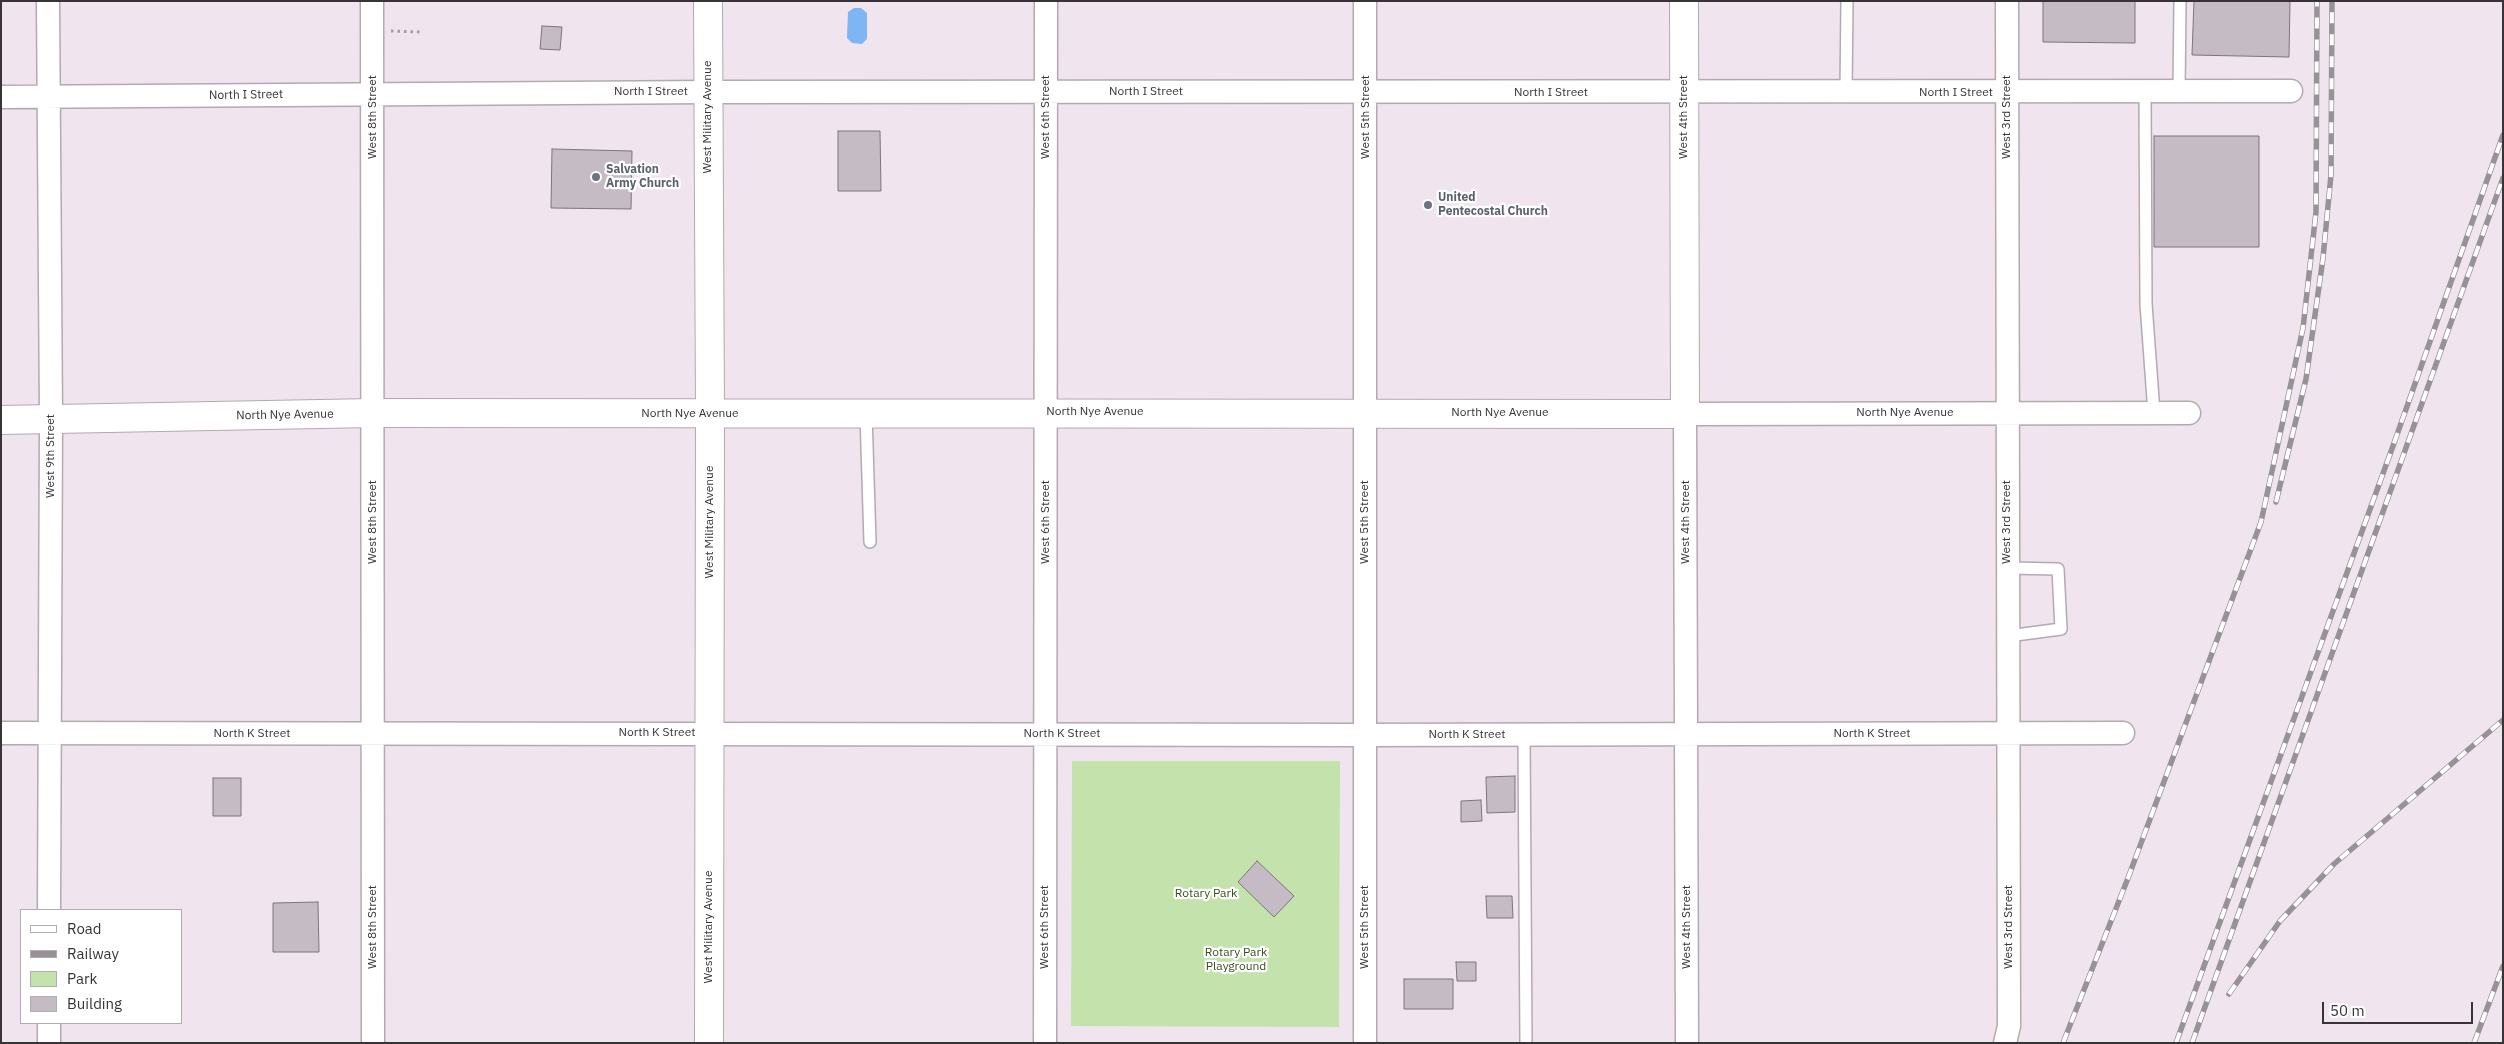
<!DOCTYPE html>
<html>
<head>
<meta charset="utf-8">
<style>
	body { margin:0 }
	#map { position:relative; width:2504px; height:1044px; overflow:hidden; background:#f0e5ef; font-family:"IBM Plex Sans",sans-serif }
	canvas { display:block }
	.frame { position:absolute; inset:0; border:2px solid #373337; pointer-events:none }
	.legend { position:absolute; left:20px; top:909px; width:162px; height:115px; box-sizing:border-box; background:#fff; border:1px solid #afadaf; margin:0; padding:6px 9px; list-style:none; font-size:15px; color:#373337 }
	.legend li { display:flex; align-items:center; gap:10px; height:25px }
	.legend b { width:25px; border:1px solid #afadaf }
	.scale { position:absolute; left:2322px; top:1002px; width:151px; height:22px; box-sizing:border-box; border:2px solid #373337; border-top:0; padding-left:6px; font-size:15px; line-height:18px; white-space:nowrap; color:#373337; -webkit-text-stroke:4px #fff; paint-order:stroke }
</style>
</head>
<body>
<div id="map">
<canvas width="2504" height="1044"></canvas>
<div class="frame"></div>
<ul class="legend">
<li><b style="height:6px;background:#fff"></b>Road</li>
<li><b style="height:6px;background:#989198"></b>Railway</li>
<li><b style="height:14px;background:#c3e2ac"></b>Park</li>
<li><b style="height:14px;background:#c5bbc5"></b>Building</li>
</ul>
<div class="scale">50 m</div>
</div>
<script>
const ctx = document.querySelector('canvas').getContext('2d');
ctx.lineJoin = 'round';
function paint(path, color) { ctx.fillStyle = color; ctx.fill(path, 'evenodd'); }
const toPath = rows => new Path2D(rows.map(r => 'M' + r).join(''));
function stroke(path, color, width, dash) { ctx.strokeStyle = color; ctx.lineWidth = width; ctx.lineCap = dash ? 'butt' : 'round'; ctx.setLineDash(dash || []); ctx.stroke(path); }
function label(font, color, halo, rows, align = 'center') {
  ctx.font = font + ' "IBM Plex Sans",sans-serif'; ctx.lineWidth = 4.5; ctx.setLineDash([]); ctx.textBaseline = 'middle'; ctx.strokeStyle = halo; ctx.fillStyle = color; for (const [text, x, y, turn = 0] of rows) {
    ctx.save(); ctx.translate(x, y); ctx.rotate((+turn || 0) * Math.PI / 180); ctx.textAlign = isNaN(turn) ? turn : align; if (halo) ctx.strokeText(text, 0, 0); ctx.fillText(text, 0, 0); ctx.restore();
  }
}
const green = toPath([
	[1072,761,1340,761,1339,1027,1071,1026]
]);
const water = toPath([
	[854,8,861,8,867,13,867,39,862,44,852,43,847,38,848,12]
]);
const building = toPath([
	[2043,1,2135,1,2135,43,2043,42,2043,1],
	[2194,1,2290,1,2289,57,2192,55,2194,1],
	[542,26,562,27,560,50,540,49,542,26],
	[838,131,880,131,881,191,838,191,838,131],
	[2154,136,2259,136,2259,247,2154,247,2154,136],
	[552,149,632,151,631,209,551,208,552,149],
	[1515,776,1515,812,1487,813,1486,777,1515,776],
	[213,778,241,778,241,816,213,816,213,778],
	[1481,800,1482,821,1461,822,1461,801,1481,800],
	[1257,861,1294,896,1274,917,1238,882,1257,861],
	[1486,896,1512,896,1513,918,1487,918,1486,896],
	[318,902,319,952,273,952,273,903,318,902],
	[1456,962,1476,962,1476,981,1457,981,1456,962],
	[1404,979,1453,979,1453,1009,1404,1009,1404,979]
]);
const path = toPath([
	[391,31,421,32]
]);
const lane = toPath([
	[1846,92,1847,1],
	[2145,92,2146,304,2154,413],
	[2179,92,2180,1],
	[866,414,870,542],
	[2008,568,2058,569,2061,629,2008,636],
	[1524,735,1526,1043]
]);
const street = toPath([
	[48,1,51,419,49,910],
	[372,1,373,1043],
	[1,97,708,92,2291,91],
	[1,733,1365,735,2123,733],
	[49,1043,49,1023],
	[1045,1043,1046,1],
	[1365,1043,1365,1],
	[1687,1043,1685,414,2189,413],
	[2005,1043,2009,1026,2007,1]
]);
const secondary = toPath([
	[708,1,710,414,709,1043],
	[1,420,373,413,1685,414,1684,1]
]);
const rail = toPath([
	[2276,502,2306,379,2323,258,2331,175,2332,1],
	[2229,994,2280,921,2334,864,2503,720],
	[2063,1043,2128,878,2261,522,2303,328,2316,212,2317,1],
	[2176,1043,2393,446,2503,135],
	[2192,1043,2503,178],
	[2474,1043,2503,966]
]);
const markers = [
	[596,177,5,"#6b7280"],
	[1428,205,5,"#6b7280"]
];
const streetNames = [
	["North I Street",651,92],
	["North I Street",1146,92],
	["North I Street",1551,93],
	["North I Street",1956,93],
	["North I Street",246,95,-1],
	["West 8th Street",373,117,-90],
	["West Military Avenue",708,117,-90],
	["West 6th Street",1046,117,-90],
	["West 5th Street",1366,117,-90],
	["West 4th Street",1684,117,-90],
	["West 3rd Street",2007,117,-90],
	["North Nye Avenue",1095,412],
	["North Nye Avenue",1500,413],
	["North Nye Avenue",1905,413],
	["North Nye Avenue",690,414],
	["North Nye Avenue",285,415,-1],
	["West 9th Street",51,456,-90],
	["West 8th Street",373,522,-90],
	["West Military Avenue",710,522,-90],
	["West 6th Street",1046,522,-90],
	["West 5th Street",1365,522,-90],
	["West 4th Street",1686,522,-90],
	["West 3rd Street",2007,522,-90],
	["North K Street",657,733],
	["North K Street",252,734],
	["North K Street",1062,734],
	["North K Street",1872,734],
	["North K Street",1467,735],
	["West 8th Street",373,927,-90],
	["West Military Avenue",709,927,-90],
	["West 6th Street",1045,927,-90],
	["West 5th Street",1365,927,-90],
	["West 4th Street",1687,927,-90],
	["West 3rd Street",2009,927,-90]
];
const worshipNames = [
	["Salvation",606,170],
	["Army Church",606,184],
	["United",1438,198],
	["Pentecostal Church",1438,212]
];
const parkNames = [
	["Rotary Park",1206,894],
	["Rotary Park",1236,953],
	["Playground",1236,967]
];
paint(green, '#c3e2ac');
paint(water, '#7db5f5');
paint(building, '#c5bbc5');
stroke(building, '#7d747c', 1);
stroke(lane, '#b3a9b2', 14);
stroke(street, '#b3a9b2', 25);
stroke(secondary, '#b3a9b2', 30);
stroke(path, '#a59da4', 3, [2.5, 4]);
stroke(lane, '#fff', 11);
stroke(street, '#fff', 22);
stroke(secondary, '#fff', 28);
stroke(rail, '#989198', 5.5);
stroke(rail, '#fff', 4, [11]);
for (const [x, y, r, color] of markers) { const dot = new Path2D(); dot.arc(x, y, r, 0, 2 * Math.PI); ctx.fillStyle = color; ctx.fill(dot); stroke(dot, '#fff', 2); }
label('12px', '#373337', '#fff', streetNames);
label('bold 12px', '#5b616d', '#fff', worshipNames, 'left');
label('12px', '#354f1c', '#fff', parkNames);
</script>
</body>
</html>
